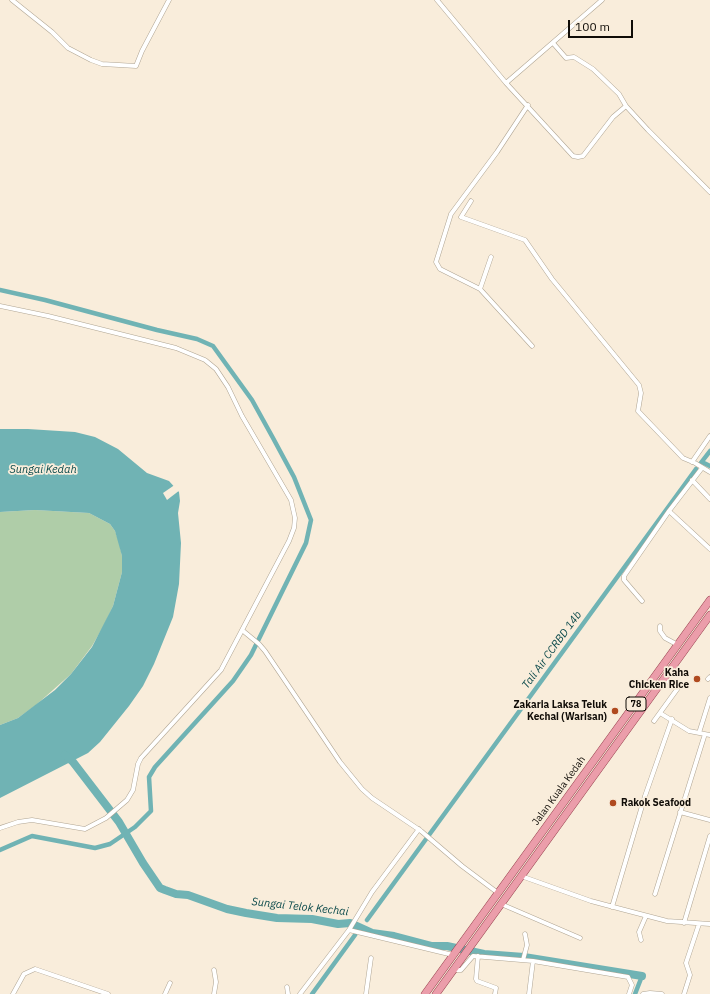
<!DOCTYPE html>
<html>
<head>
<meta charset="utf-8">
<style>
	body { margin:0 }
	#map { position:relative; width:710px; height:994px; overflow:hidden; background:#f9eddb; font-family:"IBM Plex Sans",sans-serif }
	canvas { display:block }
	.scale { position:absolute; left:568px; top:20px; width:65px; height:18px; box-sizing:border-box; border:2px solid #100c07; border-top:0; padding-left:5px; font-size:12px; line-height:14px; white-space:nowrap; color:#100c07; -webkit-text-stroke:3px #f9eddb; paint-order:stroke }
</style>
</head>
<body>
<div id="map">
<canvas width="710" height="994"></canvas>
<div class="scale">100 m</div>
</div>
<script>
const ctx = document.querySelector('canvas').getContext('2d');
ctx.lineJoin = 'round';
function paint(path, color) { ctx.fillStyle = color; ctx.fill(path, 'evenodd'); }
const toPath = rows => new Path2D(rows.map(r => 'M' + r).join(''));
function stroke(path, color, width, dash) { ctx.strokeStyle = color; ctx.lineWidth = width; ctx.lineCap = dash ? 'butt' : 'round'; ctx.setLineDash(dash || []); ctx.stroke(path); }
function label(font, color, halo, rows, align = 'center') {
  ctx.font = font + ' "IBM Plex Sans",sans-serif'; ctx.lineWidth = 3.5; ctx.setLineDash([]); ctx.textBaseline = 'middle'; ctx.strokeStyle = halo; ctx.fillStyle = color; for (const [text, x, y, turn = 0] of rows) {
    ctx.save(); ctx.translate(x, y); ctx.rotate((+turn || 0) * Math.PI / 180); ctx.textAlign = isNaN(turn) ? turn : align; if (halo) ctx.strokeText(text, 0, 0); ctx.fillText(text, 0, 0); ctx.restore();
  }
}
const green = toPath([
	[35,510,89,513,110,524,115,531,119,542,122,556,122,572,113,606,103,627,92,646,71,674,36,705,18,718,0,725,0,512]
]);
const water = toPath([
	[0,429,28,429,75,432,95,437,118,449,147,473,169,481,179,492,180,501,178,513,181,543,179,584,173,617,154,664,143,686,129,706,100,742,88,753,0,798,0,725,18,718,55,690,71,674,92,647,113,606,122,572,122,556,115,531,110,524,89,513,35,510,0,512]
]);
const pier = toPath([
	[176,484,180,490,167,500,163,493]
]);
const canal = toPath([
	[0,290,45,300,157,330,197,339,213,346,252,400,273,438,294,477,311,520,306,543,251,655,233,681,155,767,149,777,151,811,135,827,110,844,95,848,32,836,0,850],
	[702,462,710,466],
	[700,464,710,451],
	[367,920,696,469],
	[312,994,355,935],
	[635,994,642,976]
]);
const river = toPath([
	[65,755,73,762,119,822,143,863,160,888,165,890,176,894,188,895,227,909,246,913,277,918,312,919,338,924,350,923,372,933,394,936,432,946,447,946,484,954,524,957,642,976]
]);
const minor = toPath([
	[12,0,52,32,68,48,91,60,102,64,136,66,142,51,169,0],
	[437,0,506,83,573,156,578,157,583,156,613,117,626,106,648,130,710,192],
	[553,43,566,58,574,57,593,69,619,94,626,106],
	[506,83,602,0],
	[528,105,497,152,451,214,436,262,440,269,480,289,532,346],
	[471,201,461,217,525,240,552,279,639,385,641,393,638,411,683,458,695,463,710,472],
	[480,289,491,257],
	[0,306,48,316,176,348,205,360,216,369,228,387,242,416,291,500,295,518,294,528,289,541,221,670,141,758,138,764,133,790,127,800,106,818,85,829,32,820,18,822,0,828],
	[692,462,710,436],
	[692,480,710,499],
	[669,511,710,549],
	[642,601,624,580,624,576,669,511,702,468],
	[660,626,660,631,665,638,678,645],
	[242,630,259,644,265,651,340,762,362,789,372,798,421,831,462,866,498,893],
	[708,679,710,677],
	[660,713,689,731,710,735],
	[654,721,678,688,664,679],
	[699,733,710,698],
	[680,812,710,820],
	[521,876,591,901,621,909,667,921,710,924],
	[655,894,704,737],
	[501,904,580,938],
	[612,907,645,796,672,719],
	[684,923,710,836],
	[349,930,453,955],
	[641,940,639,932,646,916],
	[478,956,476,979,477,981,496,988,495,994],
	[523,960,527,945,525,934],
	[214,970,216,982,214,994],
	[453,970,461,970,473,956,533,961,628,977,632,985,629,994],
	[287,987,288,994],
	[13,994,24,974,35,969,108,994],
	[165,994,170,983],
	[300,994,349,930,372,892,419,829],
	[366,994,371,958],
	[529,994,533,961],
	[643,994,650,993,662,994],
	[684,994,690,975,686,963,699,924]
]);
const primary = toPath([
	[425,994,710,600],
	[436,994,710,615]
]);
const markers = [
	[697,679,4,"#b04a1f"],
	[615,711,4,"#b04a1f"],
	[613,803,4,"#b04a1f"]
];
const shields = [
	[636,704,20]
];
const shieldNames = [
	["78",636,704]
];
const poiNames = [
	["Kaha",689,673],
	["Chicken Rice",689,685],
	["Zakaria Laksa Teluk",607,705],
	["Kechai (Warisan)",607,717],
	["Rakok Seafood",621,803,"left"]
];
const streetNames = [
	["Jalan Kuala Kedah",559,791,-54]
];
const waterNames = [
	["Sungai Kedah",43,470],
	["Tali Air CCRBD 14b",552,650,-54],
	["Sungai Telok Kechai",300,907,6]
];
paint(green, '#afcda8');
paint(water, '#70b3b4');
paint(pier, '#f9eddb');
stroke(canal, '#70b3b4', 4.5);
stroke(river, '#70b3b4', 8);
stroke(minor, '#b0a593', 5);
stroke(primary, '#953f4c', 8);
stroke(minor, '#fff', 4);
stroke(primary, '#eb9daa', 7);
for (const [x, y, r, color] of markers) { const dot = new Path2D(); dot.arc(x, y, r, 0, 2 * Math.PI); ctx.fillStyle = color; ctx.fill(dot); stroke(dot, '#f9eddb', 1.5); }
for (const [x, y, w] of shields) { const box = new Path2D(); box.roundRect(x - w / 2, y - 7, w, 14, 3); ctx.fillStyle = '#f9eddb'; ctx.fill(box); stroke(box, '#100c07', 1); }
label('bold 9px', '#100c07', null, shieldNames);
label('bold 10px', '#100c07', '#f9eddb', poiNames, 'right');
label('10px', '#100c07', '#f9eddb', streetNames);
label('italic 11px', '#0b4a4b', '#f9eddb', waterNames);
</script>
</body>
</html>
